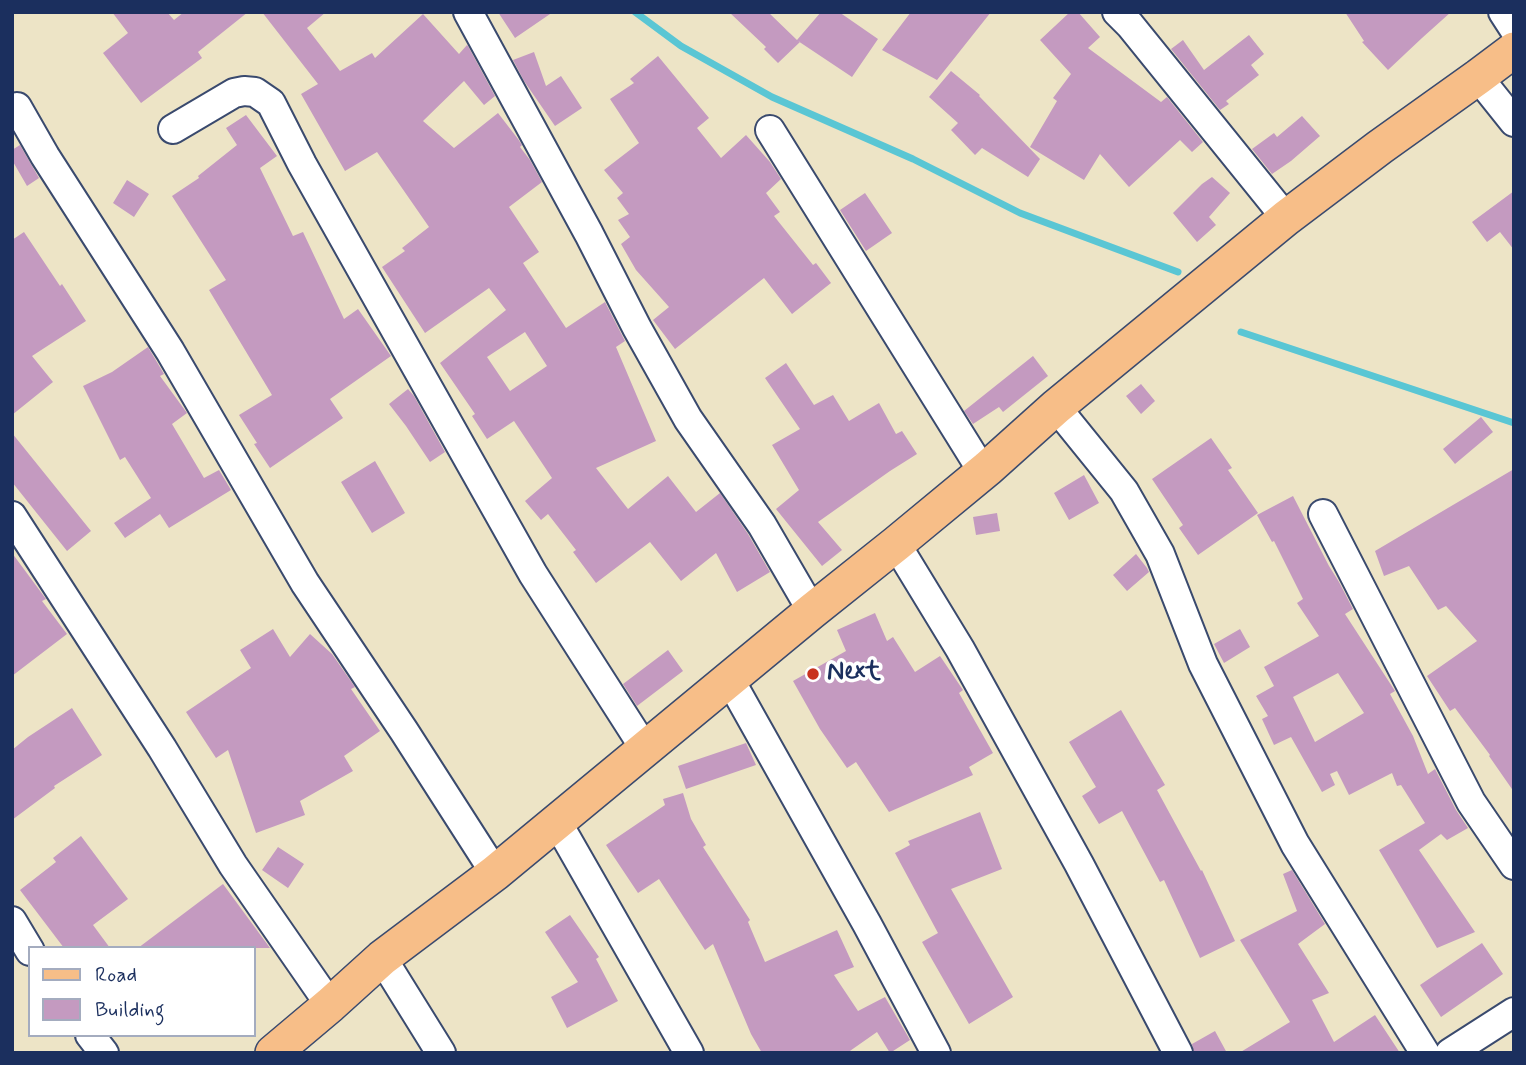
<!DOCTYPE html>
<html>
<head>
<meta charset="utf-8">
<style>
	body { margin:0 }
	#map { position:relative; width:1526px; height:1065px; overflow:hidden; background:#ede4c6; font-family:Mynerve,sans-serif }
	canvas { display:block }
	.frame { position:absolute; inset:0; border:14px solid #1b2f5e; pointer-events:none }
	.legend { position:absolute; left:28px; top:946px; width:228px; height:91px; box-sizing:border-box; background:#fff; border:2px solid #a4acbf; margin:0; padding:9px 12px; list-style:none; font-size:21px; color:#1b2f5e }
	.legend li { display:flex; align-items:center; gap:14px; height:35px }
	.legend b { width:35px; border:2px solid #a4acbf }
</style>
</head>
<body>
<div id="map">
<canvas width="1526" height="1065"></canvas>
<div class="frame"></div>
<ul class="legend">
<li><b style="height:9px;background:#f7be88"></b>Road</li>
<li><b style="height:19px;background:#c49ac0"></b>Building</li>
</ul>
</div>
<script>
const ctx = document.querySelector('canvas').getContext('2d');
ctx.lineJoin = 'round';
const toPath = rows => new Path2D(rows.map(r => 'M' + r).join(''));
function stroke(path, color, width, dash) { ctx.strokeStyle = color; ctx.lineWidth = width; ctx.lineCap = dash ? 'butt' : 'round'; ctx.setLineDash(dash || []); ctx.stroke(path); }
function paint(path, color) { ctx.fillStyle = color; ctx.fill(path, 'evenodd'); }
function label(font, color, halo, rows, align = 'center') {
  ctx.font = font + ' Mynerve,sans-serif'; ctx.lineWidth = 7; ctx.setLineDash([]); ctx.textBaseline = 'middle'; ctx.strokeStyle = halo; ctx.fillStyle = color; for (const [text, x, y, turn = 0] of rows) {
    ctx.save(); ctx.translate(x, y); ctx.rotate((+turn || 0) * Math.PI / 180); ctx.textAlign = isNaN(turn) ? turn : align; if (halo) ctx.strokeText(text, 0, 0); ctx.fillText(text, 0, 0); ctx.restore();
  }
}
const stream = toPath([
	[635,12,681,46,772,97,913,159,1020,213,1178,272],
	[1241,332,1514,423]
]);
const building = toPath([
	[112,12,167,12,174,20,184,12,248,12,198,52,202,58,141,103,103,53,128,33],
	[262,12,326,12,307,28,340,71,372,53,375,58,423,14,459,54,467,45,468,46,495,96,484,105,464,81,423,121,454,148,498,113,518,139,522,145,520,147,530,160,542,182,509,207,539,252,523,263,566,328,605,302,625,341,616,347,656,441,596,468,628,509,668,476,696,512,720,493,748,534,770,572,737,592,716,553,681,581,650,542,596,583,573,552,576,550,548,514,541,520,525,501,552,478,514,421,487,439,472,416,475,414,440,363,506,310,489,288,425,333,382,267,405,251,402,248,429,227,377,152,345,171,301,94,318,84],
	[525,332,547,366,510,391,487,357],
	[498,12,553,12,515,38],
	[729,12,768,12,797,40,821,12,839,12,878,39,852,77,798,41,800,42,778,63,764,49,766,47],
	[911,12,991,12,937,80,882,50],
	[1070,12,1078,12,1100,37,1088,48,1161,102,1167,97,1203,142,1192,152,1180,140,1129,187,1100,154,1084,180,1030,147,1057,101,1053,98,1071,74,1040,40],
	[1345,12,1451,12,1422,38,1388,70,1362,42,1364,41],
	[1249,35,1264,54,1251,65,1259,75,1226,101,1229,104,1220,110,1171,49,1183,40,1204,70],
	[534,52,546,86,561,76,582,108,555,126,524,81,513,60],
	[658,56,709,118,697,128,721,158,746,135,770,162,781,179,766,193,780,212,774,216,813,265,816,263,831,283,792,314,764,278,675,349,653,320,669,307,636,270,621,244,630,237,618,220,629,214,617,198,623,193,604,170,639,143,610,99,634,83,630,79],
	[951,71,980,95,979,96,1040,159,1028,177,982,148,975,155,951,130,958,123,929,97],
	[246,115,277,156,260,168,293,236,303,232,344,319,358,309,391,356,330,399,343,418,270,468,254,444,257,443,239,415,272,395,209,290,226,280,172,196,199,178,198,176,237,145,226,128],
	[1302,116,1320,136,1291,161,1272,174,1252,149,1274,133,1277,137],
	[20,145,39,178,27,186,12,160,12,150],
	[1212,177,1230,193,1209,217,1216,225,1197,242,1173,213,1202,184],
	[127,180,149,194,134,217,113,203],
	[1514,191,1514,250,1500,232,1487,242,1472,222],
	[865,193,892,233,866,251,840,210],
	[24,232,60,286,62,284,86,321,32,356,53,382,12,415,12,240],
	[148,347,164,374,160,376,187,413,172,424,204,478,219,470,231,490,169,528,160,514,125,538,114,523,151,498,125,457,120,460,83,386,112,372],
	[1033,356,1048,376,1003,412,999,407,973,424,964,411],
	[786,363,814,405,833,395,849,421,879,403,896,434,902,431,917,454,890,471,818,522,842,550,822,566,776,509,799,490,772,445,800,429,765,378],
	[1141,384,1155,401,1141,414,1126,396],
	[408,389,414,396,445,452,430,462,406,426,389,404],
	[1481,417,1493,432,1455,464,1443,449],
	[12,433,91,531,67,551,12,482],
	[1211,438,1232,468,1228,470,1258,513,1198,555,1179,528,1183,525,1152,479],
	[375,461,405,513,372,533,341,482],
	[1514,469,1514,792,1489,756,1490,755,1455,708,1450,711,1427,676,1477,641,1446,606,1438,610,1409,566,1384,576,1375,551],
	[1084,475,1099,503,1069,520,1054,493],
	[1293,496,1329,566,1339,582,1353,609,1345,614,1395,691,1390,694,1413,736,1428,774,1435,769,1456,810,1468,828,1447,840,1441,834,1419,850,1475,932,1437,948,1379,850,1425,823,1401,785,1397,786,1392,773,1349,795,1337,771,1330,774,1335,785,1322,792,1291,737,1274,745,1262,719,1268,716,1256,696,1274,686,1264,667,1319,636,1297,603,1303,599,1274,541,1272,542,1257,515],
	[1338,673,1364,713,1315,742,1293,697],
	[997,513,1000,531,976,535,973,517],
	[12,553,46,599,42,601,67,634,12,676],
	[1136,554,1147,568,1149,572,1127,591,1113,575],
	[875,613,887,641,893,637,915,672,940,656,963,690,959,693,993,753,969,767,973,775,889,812,856,762,847,768,820,729,793,681,846,651,837,630],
	[273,629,290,657,310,634,332,654,355,687,351,689,380,731,344,756,353,771,300,801,305,815,256,833,228,750,216,758,186,712,251,668,240,650],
	[1240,629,1250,647,1224,663,1214,644],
	[668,650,683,671,637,706,623,684],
	[72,708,102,755,54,786,55,788,12,820,12,750,28,737],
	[1121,710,1165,785,1157,790,1201,871,1202,870,1235,941,1200,958,1164,880,1160,882,1122,811,1099,824,1082,796,1096,787,1069,742],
	[746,743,756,765,686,789,678,766],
	[683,793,691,819,706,845,703,847,750,920,748,922,765,962,837,930,854,967,834,975,858,1011,885,997,910,1040,890,1053,877,1032,847,1053,762,1053,751,1034,713,944,705,950,659,879,638,893,606,845,665,805,663,799],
	[980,812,1002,869,951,889,1013,997,969,1024,922,942,938,933,895,853,910,845,908,841],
	[81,836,128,899,93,925,110,948,64,948,20,890,56,862,53,858],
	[278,847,304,864,288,888,262,870],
	[1292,870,1325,924,1298,944,1329,993,1312,1000,1334,1042,1375,1015,1400,1053,1239,1053,1290,1022,1240,940,1297,911,1283,874],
	[223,884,270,948,138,948],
	[570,915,599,957,596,959,618,1001,567,1028,551,997,578,982,545,932],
	[1482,943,1503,974,1441,1017,1420,985],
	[1215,1031,1227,1053,1194,1053,1192,1044]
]);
const minor = toPath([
	[468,12,589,234,637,328,688,419,762,525,812,611],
	[1117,12,1130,25,1286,218],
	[1503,12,1514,29],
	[1478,77,1514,122],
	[17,107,45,156,170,351,305,583,404,731,495,873],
	[173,129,234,93,244,91,255,92,271,103,302,164,533,574,645,749],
	[770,130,983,472],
	[1056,407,1124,491,1160,554,1203,664,1295,844,1425,1053],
	[1323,514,1471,802,1514,865],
	[12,516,162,748,233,865,330,1005],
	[896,544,960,649,1079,864,1178,1053],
	[730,680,867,924,936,1053],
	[557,822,689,1053],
	[12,921,30,951],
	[382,958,441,1053],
	[90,1035,104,1053],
	[1450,1053,1514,1012]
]);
const major = toPath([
	[273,1053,330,1005,382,958,495,873,812,611,896,544,988,468,1056,407,1286,218,1380,147,1478,77,1514,50]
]);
const markers = [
	[813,674,7,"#c8321e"]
];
const poiNames = [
	["Next",827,674]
];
stroke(stream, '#5ac6d4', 7);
paint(building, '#c49ac0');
stroke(minor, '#3a4a6e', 32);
stroke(major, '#3a4a6e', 38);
stroke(minor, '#fff', 28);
stroke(major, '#f7be88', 35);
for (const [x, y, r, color] of markers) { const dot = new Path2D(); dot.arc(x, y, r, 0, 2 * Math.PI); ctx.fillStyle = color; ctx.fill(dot); stroke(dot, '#fff', 2.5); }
label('bold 26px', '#1b2f5e', '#fff', poiNames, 'left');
</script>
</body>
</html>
